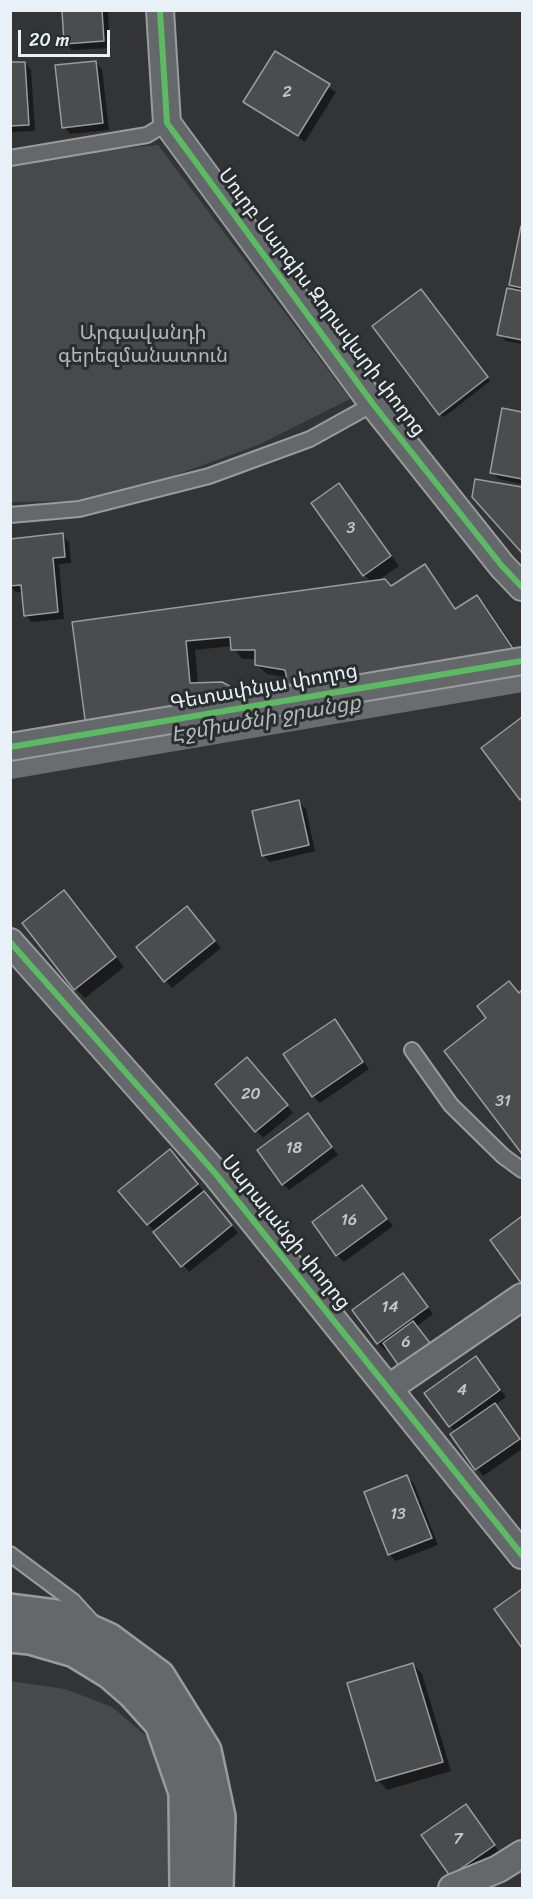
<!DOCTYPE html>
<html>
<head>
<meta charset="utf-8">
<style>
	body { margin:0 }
	#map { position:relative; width:533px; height:1899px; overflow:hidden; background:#333435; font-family:Sriracha,sans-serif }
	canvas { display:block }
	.frame { position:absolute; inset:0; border:12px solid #e8f1f8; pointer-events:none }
	.scale { position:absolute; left:18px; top:30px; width:92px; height:27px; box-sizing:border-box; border:3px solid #e8f1f8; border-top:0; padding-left:8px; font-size:18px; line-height:21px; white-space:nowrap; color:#e8f1f8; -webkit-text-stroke:4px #2a2d2e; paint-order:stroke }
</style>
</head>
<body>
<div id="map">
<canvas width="533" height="1899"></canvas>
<div class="frame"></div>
<div class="scale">20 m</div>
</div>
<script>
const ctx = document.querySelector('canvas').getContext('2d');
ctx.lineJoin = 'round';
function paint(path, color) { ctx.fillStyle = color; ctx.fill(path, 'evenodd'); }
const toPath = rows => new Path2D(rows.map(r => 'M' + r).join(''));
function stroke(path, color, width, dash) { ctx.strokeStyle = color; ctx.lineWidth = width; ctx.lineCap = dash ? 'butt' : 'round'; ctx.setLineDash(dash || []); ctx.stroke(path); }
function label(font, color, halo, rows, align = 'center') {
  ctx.font = font + ' Sriracha,"Noto Sans Armenian",sans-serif'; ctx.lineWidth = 6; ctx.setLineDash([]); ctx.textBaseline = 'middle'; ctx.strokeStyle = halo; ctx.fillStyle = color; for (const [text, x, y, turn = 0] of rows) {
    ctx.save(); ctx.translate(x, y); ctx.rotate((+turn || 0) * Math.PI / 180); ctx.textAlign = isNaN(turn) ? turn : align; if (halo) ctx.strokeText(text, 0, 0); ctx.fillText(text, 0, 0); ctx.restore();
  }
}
const green = toPath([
	[158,145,350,399,258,445,173,476,73,501,11,502,10,166,85,152],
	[10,1681,65,1689,112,1707,151,1740,173,1787,176,1888,11,1888]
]);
const shadow = toPath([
	[63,10,108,10,110,48,72,50,65,43],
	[275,53,336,92,305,142,245,102],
	[95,62,102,69,109,130,70,134,64,127],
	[25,63,31,70,35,131,10,132,10,64],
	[522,228,522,344,506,341,499,334,518,292,511,285],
	[424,294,490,381,444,417,440,414],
	[503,410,522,413,522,484,499,479,492,473],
	[476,481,522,489,522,551,473,497],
	[339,485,399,566,377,581,392,587,425,566,457,610,477,597,486,606,522,659,300,693,290,683,288,678,267,674,257,665,257,659,242,659,232,646,195,650,198,684,97,736,73,624,372,582,364,575],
	[62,535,69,542,71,563,59,564,64,619,32,622,25,615,23,592,16,592,10,586,10,540],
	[522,719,522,800,483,748],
	[299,802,306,809,315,851,270,862,263,855],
	[73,902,124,967,85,998,76,989],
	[194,915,221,948,172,988,138,948],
	[522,992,522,1151,446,1051],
	[335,1021,369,1069,320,1103,313,1096],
	[254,1066,293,1113,263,1138,217,1084],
	[314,1122,338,1155,289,1190,283,1184],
	[176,1158,238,1233,189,1272,148,1224],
	[362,1187,393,1226,344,1262,337,1255],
	[522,1218,522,1282,492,1241],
	[403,1275,433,1314,417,1326,436,1351,407,1372,388,1348,385,1350,378,1343],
	[476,1358,506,1397,495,1405,522,1442,522,1449,483,1476,452,1434,456,1432,450,1426],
	[407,1477,414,1484,438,1545,396,1561,389,1554],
	[522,1591,522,1646,496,1610],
	[413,1664,422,1674,451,1771,387,1790,378,1780],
	[465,1806,500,1853,458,1882,451,1875]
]);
const canal = toPath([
	[10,763,522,676]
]);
const building = toPath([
	[62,10,102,10,104,41,64,44,62,10],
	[275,51,330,84,298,136,243,102,275,51],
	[96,61,103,123,62,128,55,65,96,61],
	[10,62,25,62,29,125,10,126,10,62],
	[521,226,522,226,522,288,509,285,521,226],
	[507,288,522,291,522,340,497,335,507,288],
	[421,289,488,377,439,415,372,326,421,289],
	[502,408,522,412,522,479,490,473,502,408],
	[475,479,522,487,522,553,472,497,475,479],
	[339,483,391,556,363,576,311,503,339,483],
	[63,533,65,557,53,558,58,612,24,616,21,585,10,586,10,539,63,533],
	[425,564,455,609,477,595,514,650,326,689,288,684,285,670,255,665,255,650,231,650,230,637,186,641,190,683,222,682,244,694,246,703,86,727,72,622,385,579,391,586,425,564],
	[522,717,522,798,520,800,481,748,522,717],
	[299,800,309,845,262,856,252,811,299,800],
	[64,890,116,957,74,990,22,923,64,890],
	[187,906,215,941,164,982,136,947,187,906],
	[509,981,519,993,522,990,522,1154,444,1051,486,1018,477,1006,509,981],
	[335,1019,363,1062,312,1097,283,1054,335,1019],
	[247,1057,288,1105,255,1132,215,1084,247,1057],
	[308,1113,332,1147,282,1185,257,1150,308,1113],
	[170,1149,198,1184,147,1225,118,1191,170,1149],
	[362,1185,387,1219,336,1256,312,1222,362,1185],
	[204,1191,232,1225,181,1267,153,1232,204,1191],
	[522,1216,522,1281,521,1283,490,1240,522,1216],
	[403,1273,428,1307,377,1344,352,1310,403,1273],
	[413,1321,430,1343,399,1366,383,1343,413,1321],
	[476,1356,500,1390,449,1427,424,1393,476,1356],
	[495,1403,520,1439,475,1470,450,1434,495,1403],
	[407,1475,432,1538,388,1555,364,1492,407,1475],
	[522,1589,522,1648,494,1609,522,1589],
	[413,1663,443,1762,376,1781,347,1683,413,1663],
	[466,1804,495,1845,450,1876,421,1835,466,1804]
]);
const service = toPath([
	[10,158,147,135,167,123],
	[10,515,79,509,209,476,310,439,373,404],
	[412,1050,451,1105,503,1156,522,1170],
	[10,1554,73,1601,93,1623]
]);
const minor = toPath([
	[160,10,167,123,373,404,502,566,522,587],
	[10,747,522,661],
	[10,942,215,1173,522,1555],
	[389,1388,522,1297],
	[452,1888,498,1869,522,1854]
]);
const trunk = toPath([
	[10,1611,57,1617,108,1640,158,1677,204,1751,218,1817,216,1888],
	[10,1635,30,1637,75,1650,111,1672,134,1692,162,1723,186,1792,187,1888]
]);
const cycleway = toPath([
	[160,10,167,123,373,404,502,566,522,587],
	[10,747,522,661],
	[10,942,215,1173,522,1555]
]);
const numberNames = [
	["2",287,93],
	["3",351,529],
	["20",251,1095],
	["31",503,1102],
	["18",294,1149],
	["16",349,1221],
	["14",390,1308],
	["6",406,1343],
	["4",462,1391],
	["13",398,1515],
	["7",458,1840]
];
const streetNames = [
	["Սուրբ Սարգիս Զորավարի փողոց",321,303,53],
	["Գետափնյա փողոց",264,688,-10],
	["Սարալանջի փողոց",285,1233,51]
];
const parkNames = [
	["Արգավանդի",143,334],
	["գերեզմանատուն",143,357]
];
const waterNames = [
	["Էջմիածնի ջրանցք",266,720,-10]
];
paint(green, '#464a4b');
paint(shadow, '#0007');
stroke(canal, '#696d70', 32);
paint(building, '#4b4c4d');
stroke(building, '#999b9e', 1.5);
stroke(service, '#999b9e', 18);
stroke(minor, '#999b9e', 30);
stroke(trunk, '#999b9e', 38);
stroke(service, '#64686b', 14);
stroke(minor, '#64686b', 26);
stroke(trunk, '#64686b', 33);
stroke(cycleway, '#5cba63', 6);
label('16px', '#c1c8cd', null, numberNames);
label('20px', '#e8f1f8', '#2a2d2e', streetNames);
label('20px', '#b0b8bd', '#2a2d2e', parkNames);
label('italic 21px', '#b1b8be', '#2a2d2e', waterNames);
</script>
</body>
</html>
